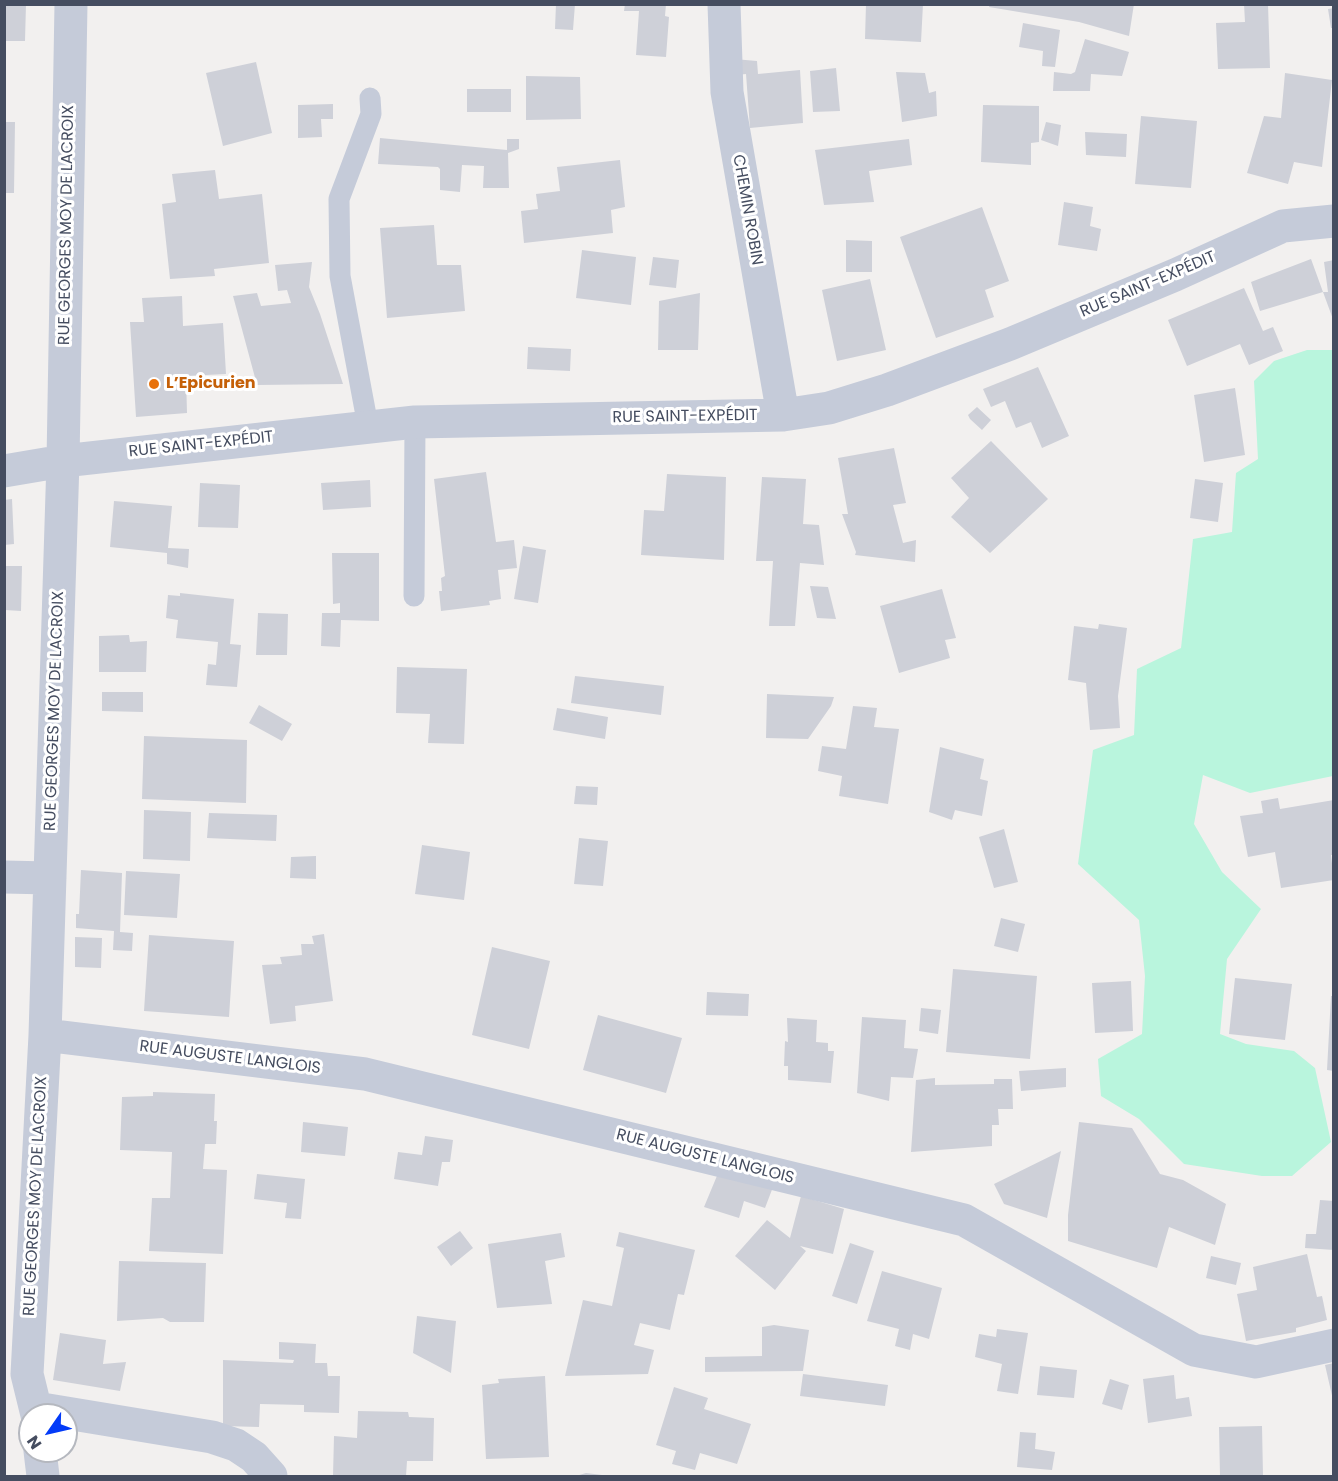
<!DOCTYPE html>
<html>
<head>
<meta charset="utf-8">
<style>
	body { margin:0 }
	#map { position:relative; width:1338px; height:1481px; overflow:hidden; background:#f2f0ef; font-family:Poppins,sans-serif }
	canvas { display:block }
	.frame { position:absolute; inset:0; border:6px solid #454d60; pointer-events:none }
	.north { position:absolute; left:18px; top:1403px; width:60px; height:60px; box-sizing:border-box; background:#fff; border:2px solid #b5b8bf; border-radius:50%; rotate:236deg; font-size:16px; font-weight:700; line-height:24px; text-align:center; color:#454d60 }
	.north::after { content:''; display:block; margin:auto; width:21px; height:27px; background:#033bf8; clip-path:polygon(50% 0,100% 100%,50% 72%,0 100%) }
</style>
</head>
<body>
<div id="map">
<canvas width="1338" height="1481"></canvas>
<div class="frame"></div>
<div class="north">N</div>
</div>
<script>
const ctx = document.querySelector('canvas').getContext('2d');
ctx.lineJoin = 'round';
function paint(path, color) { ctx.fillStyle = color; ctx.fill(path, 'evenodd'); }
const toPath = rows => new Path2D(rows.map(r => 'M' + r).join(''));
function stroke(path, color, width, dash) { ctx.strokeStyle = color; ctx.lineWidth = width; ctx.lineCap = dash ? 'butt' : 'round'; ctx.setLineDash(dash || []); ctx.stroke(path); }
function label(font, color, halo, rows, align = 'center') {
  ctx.font = font + ' Poppins,sans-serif'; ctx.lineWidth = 6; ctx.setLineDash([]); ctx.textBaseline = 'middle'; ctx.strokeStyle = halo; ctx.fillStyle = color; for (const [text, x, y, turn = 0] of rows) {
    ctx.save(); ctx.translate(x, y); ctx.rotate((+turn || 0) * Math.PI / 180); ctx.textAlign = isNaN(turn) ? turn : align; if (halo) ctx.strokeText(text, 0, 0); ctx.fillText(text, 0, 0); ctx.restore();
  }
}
const green = toPath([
	[1307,350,1333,350,1333,776,1250,793,1203,775,1194,824,1222,872,1261,909,1227,959,1220,1034,1246,1044,1294,1051,1315,1068,1331,1142,1292,1176,1262,1176,1184,1164,1139,1119,1101,1096,1098,1059,1142,1034,1145,976,1139,920,1078,864,1093,750,1134,735,1137,669,1181,648,1193,539,1232,532,1236,473,1258,459,1254,381,1274,361]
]);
const building = toPath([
	[4,4,26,4,25,41,4,41],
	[556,4,575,4,573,30,555,29],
	[625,4,666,4,665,16,669,17,666,57,636,55,639,11,624,11],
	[866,4,923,4,921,42,865,39],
	[990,4,1134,4,1129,36,1079,22,989,7],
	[1244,4,1268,4,1270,68,1218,69,1216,23,1245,22],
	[1334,8,1334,28,1331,28,1328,9],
	[1023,23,1060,30,1055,67,1042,66,1043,51,1019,47],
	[1085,39,1129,52,1122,76,1091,74,1090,91,1053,91,1054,72,1071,74,1075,72],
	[734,59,757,61,758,74,800,70,803,123,750,128,746,74,736,75],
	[256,62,272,133,223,146,206,73],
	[836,68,840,111,813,112,810,71],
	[896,72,925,73,929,93,936,91,937,116,902,122],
	[1285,73,1332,80,1322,167,1294,162,1288,184,1247,173,1264,116,1281,118],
	[526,76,580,77,581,119,526,120],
	[467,89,511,89,511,112,467,112],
	[333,104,333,119,321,119,322,137,298,138,298,105],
	[983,105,1039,106,1039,142,1031,143,1031,165,981,162],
	[1141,116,1197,121,1191,188,1135,184],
	[4,122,15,122,14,193,4,193],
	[1046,122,1061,125,1058,146,1041,140],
	[1085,132,1127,134,1126,157,1086,155],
	[380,138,507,150,507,139,519,139,519,149,508,153,509,188,483,188,484,166,462,165,460,192,440,190,440,169,438,167,378,164],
	[909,139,912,165,869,171,874,202,824,205,815,150],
	[620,160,625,207,611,210,613,233,524,243,521,211,538,209,536,194,560,191,557,167],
	[215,170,219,199,262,194,269,263,214,269,215,276,170,279,162,204,176,202,172,174],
	[1064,202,1093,207,1090,226,1101,229,1097,251,1058,245],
	[982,207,1009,281,985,290,994,317,936,338,900,237],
	[434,225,437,265,461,265,465,311,387,318,380,228],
	[846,240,872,241,872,272,846,272],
	[582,250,636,257,631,305,576,298],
	[653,257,679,260,676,288,649,285],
	[1311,259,1323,292,1328,292,1324,262,1334,260,1334,322,1323,292,1260,311,1251,282],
	[312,262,309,287,320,314,343,384,257,385,233,296,257,293,261,306,291,303,287,290,278,291,275,265],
	[870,279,886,350,837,361,822,290],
	[1244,288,1263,331,1273,327,1283,351,1249,365,1240,344,1187,366,1168,320],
	[700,293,698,350,658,350,659,301],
	[182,296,183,326,223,323,226,374,186,376,187,413,136,417,130,322,144,322,142,298],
	[528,347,571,349,570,371,527,369],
	[1038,367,1069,436,1042,448,1031,422,1016,428,1005,401,991,407,983,389],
	[1235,388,1245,455,1204,462,1194,395],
	[977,407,991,420,982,430,970,419,968,415],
	[991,441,1048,499,990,553,951,517,969,498,951,478],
	[894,448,906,503,893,505,903,543,916,540,915,562,855,555,856,552,842,514,848,514,838,458],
	[486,472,496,542,514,540,517,568,498,570,501,599,489,601,490,605,441,611,439,591,442,591,441,578,445,576,434,479],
	[667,474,726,477,724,560,641,555,644,510,664,511],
	[762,477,806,479,803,524,819,525,824,565,800,563,795,626,769,626,773,561,756,561],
	[1195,479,1223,483,1218,522,1190,518],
	[370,480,371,507,323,510,321,483],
	[200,483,240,485,238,528,198,527],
	[12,499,14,544,4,545,4,500],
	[114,501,172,506,168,548,189,549,188,568,167,564,167,553,110,547],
	[523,546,546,550,538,603,514,599],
	[332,553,379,553,379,621,341,620,340,647,321,646,322,613,340,613,340,603,333,604],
	[5,566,22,566,21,611,5,610],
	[810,586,828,587,836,619,817,618],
	[942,589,956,638,945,640,950,658,899,673,880,606],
	[180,593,234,599,230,644,241,645,237,687,206,685,208,664,216,665,218,642,176,638,178,620,166,618,168,595,180,596],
	[258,613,288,614,287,655,256,655],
	[1099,624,1127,628,1118,696,1120,728,1090,730,1086,683,1068,680,1074,626,1098,629],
	[129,635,130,642,147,641,146,672,99,672,99,636],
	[397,667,467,669,464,744,428,743,430,714,396,713],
	[575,676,664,686,661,715,571,703],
	[102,692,143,692,143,712,102,711],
	[767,694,834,697,831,706,808,739,766,738],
	[259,705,292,724,282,741,249,723],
	[853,706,877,708,874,727,899,729,888,804,839,796,842,776,818,771,822,746,846,749],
	[557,708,608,717,605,739,553,730],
	[144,736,247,740,246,803,142,799],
	[940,747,984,759,980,779,988,781,982,816,955,810,952,820,929,812],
	[576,786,598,787,597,805,574,804],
	[1278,798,1280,809,1334,800,1334,855,1331,855,1334,880,1281,888,1275,852,1248,857,1240,816,1263,813,1261,801],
	[144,810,191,812,190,861,143,859],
	[209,813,277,815,276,841,207,838],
	[1004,829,1018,882,994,888,979,837],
	[579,838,608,841,603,886,574,884],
	[422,845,470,852,464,900,415,894],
	[316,856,316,879,290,878,291,857],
	[81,870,122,873,120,932,133,933,132,951,113,950,114,931,76,928,76,914,79,914],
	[126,871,180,874,177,918,124,915],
	[1001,918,1025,924,1018,952,994,946],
	[324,934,333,1001,295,1006,296,1021,270,1024,262,965,282,964,280,957,302,955,301,944,314,944,312,936],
	[149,935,234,941,229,1017,144,1011],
	[75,937,102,938,101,968,75,967],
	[492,947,550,961,529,1049,472,1035],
	[953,969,1037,976,1030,1059,946,1052],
	[1235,978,1292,984,1285,1040,1229,1034],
	[1131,981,1133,1031,1095,1033,1092,983],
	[707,992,749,994,748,1016,706,1015],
	[1331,996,1334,996,1334,1071,1327,1070],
	[921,1008,941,1010,938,1034,919,1031],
	[598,1015,682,1038,666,1093,583,1070],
	[862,1017,906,1020,904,1048,918,1049,913,1078,891,1077,889,1101,857,1093],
	[787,1018,817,1020,816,1042,828,1043,828,1051,834,1051,831,1083,788,1080,788,1066,784,1066,785,1041,788,1042],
	[1066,1068,1066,1087,1021,1091,1019,1071],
	[935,1078,935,1085,994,1084,994,1079,1012,1079,1013,1109,998,1109,999,1125,992,1125,992,1146,911,1152,916,1080],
	[153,1092,215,1094,214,1121,217,1121,216,1144,205,1144,203,1169,227,1170,223,1254,149,1251,152,1198,170,1198,172,1152,120,1150,122,1097,153,1096],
	[303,1122,348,1127,345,1156,301,1152],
	[1079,1122,1132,1128,1160,1174,1183,1180,1226,1204,1215,1245,1169,1227,1157,1268,1068,1241,1068,1215],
	[425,1136,453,1140,450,1162,442,1162,438,1186,394,1179,398,1152,422,1155],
	[1061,1151,1047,1218,1004,1204,994,1184],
	[719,1171,773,1187,765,1208,744,1201,739,1218,704,1207],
	[257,1174,305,1179,301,1219,285,1218,287,1203,254,1199],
	[801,1196,844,1209,833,1254,800,1246,806,1251,775,1290,735,1256,767,1220,790,1238],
	[1320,1200,1334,1201,1334,1250,1305,1248,1306,1234,1316,1234],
	[460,1231,473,1248,451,1266,437,1247],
	[619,1232,695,1250,684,1295,678,1294,670,1330,640,1323,634,1345,654,1350,648,1374,565,1376,583,1300,612,1306,624,1248,616,1246],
	[561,1233,565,1257,545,1261,552,1304,497,1308,488,1244],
	[850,1243,874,1251,857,1304,832,1296],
	[1307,1254,1317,1297,1322,1296,1327,1320,1296,1328,1296,1332,1246,1341,1237,1294,1257,1290,1253,1267],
	[1211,1256,1241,1263,1236,1285,1206,1278],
	[119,1261,206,1263,204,1322,170,1322,163,1318,117,1321],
	[882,1271,942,1288,929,1339,913,1334,910,1350,895,1346,899,1329,867,1321],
	[417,1316,456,1321,451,1373,413,1353],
	[774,1325,809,1330,803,1371,705,1372,705,1357,762,1356,762,1327],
	[997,1329,1028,1333,1018,1394,997,1391,1002,1364,975,1357,979,1334,996,1337],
	[60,1333,106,1340,103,1364,126,1362,120,1391,53,1380],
	[279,1342,316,1344,315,1363,327,1363,328,1376,340,1376,339,1413,304,1412,304,1405,260,1404,259,1427,223,1426,223,1360,293,1363,294,1360,279,1359],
	[1334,1363,1334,1400,1333,1400,1325,1365],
	[1040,1366,1077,1370,1074,1398,1037,1395],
	[803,1374,888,1385,885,1406,800,1396],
	[1174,1375,1176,1399,1189,1397,1192,1416,1148,1423,1143,1379],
	[545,1376,549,1457,486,1459,482,1385,499,1383,498,1379],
	[1110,1379,1129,1385,1122,1410,1102,1404],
	[674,1387,708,1398,704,1409,751,1424,737,1464,700,1453,695,1470,672,1464,676,1451,656,1445],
	[358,1411,408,1412,409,1417,434,1418,433,1461,407,1461,406,1476,333,1476,334,1436,357,1438],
	[1262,1426,1263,1476,1220,1476,1219,1427],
	[1020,1432,1036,1433,1035,1449,1055,1452,1052,1470,1017,1467],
	[586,1473,602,1475,602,1476,576,1476]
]);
const lane = toPath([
	[368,426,340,276,339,199,371,114,370,98],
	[414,596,415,422]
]);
const street = toPath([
	[724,4,727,92,783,415],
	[4,471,63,461,415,422,783,415,829,408,887,390,1010,344,1175,275,1283,226,1334,221],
	[4,877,50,878],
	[45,1035,365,1074,964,1220,1194,1350,1256,1362,1334,1345],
	[36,1408,212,1437,236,1445,254,1457,271,1476],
	[37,1415,27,1374,45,1035,63,461,71,4],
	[40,1451,43,1476]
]);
const markers = [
	[154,384,6,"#e8710a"]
];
const streetNames = [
	["CHEMIN ROBIN",747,210,80],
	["RUE GEORGES MOY DE LACROIX",67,225,-89],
	["RUE SAINT-EXPÉDIT",1148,285,-23],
	["RUE SAINT-EXPÉDIT",685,417,-1],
	["RUE SAINT-EXPÉDIT",201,445,-6],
	["RUE GEORGES MOY DE LACROIX",55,711,-88],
	["RUE AUGUSTE LANGLOIS",230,1058,7],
	["RUE AUGUSTE LANGLOIS",705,1157,14],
	["RUE GEORGES MOY DE LACROIX",36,1196,-87]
];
const foodNames = [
	["L’Epicurien",166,384]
];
paint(green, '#b9f5dd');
paint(building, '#ced0d8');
stroke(lane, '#c5cbd9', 21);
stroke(street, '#c5cbd9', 33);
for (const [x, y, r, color] of markers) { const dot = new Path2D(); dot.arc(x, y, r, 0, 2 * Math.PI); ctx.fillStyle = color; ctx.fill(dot); stroke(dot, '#fff', 2); }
label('16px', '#454d60', '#fff', streetNames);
label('bold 16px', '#c56008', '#fff', foodNames, 'left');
</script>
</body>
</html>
